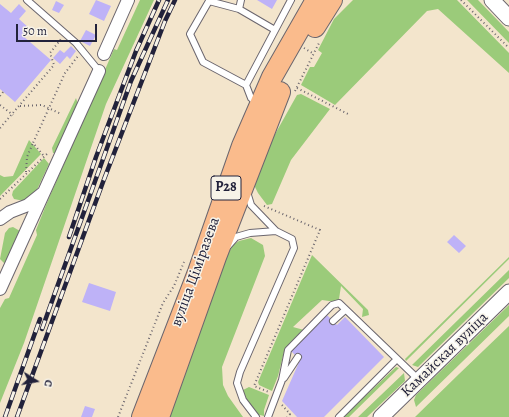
<!DOCTYPE html>
<html>
<head>
<meta charset="utf-8">
<style>
	body { margin:0 }
	#map { position:relative; width:509px; height:417px; overflow:hidden; background:#f3e5cc; font-family:Alegreya,serif }
	canvas { display:block }
	.north { position:absolute; left:16px; top:361px; width:40px; height:40px; -webkit-text-stroke:3px #f7f3e8; paint-order:stroke; rotate:101deg; font-size:11px; font-weight:700; line-height:16px; text-align:center; color:#22223b }
	.north::after { content:''; display:block; margin:auto; width:14px; height:18px; background:#22223b; clip-path:polygon(50% 0,100% 100%,50% 72%,0 100%) }
	.scale { position:absolute; left:16px; top:24px; width:81px; height:18px; box-sizing:border-box; border:2px solid #22223b; border-top:0; padding-left:5px; font-size:12px; line-height:14px; white-space:nowrap; color:#22223b; -webkit-text-stroke:3px #f7f3e8; paint-order:stroke }
</style>
</head>
<body>
<div id="map">
<canvas width="509" height="417"></canvas>
<div class="north">С</div>
<div class="scale">50 m</div>
</div>
<script>
const ctx = document.querySelector('canvas').getContext('2d');
ctx.lineJoin = 'round';
function paint(path, color) { ctx.fillStyle = color; ctx.fill(path, 'evenodd'); }
const toPath = rows => new Path2D(rows.map(r => 'M' + r).join(''));
function stroke(path, color, width, dash) { ctx.strokeStyle = color; ctx.lineWidth = width; ctx.lineCap = dash ? 'butt' : 'round'; ctx.setLineDash(dash || []); ctx.stroke(path); }
function label(font, color, halo, rows, align = 'center') {
  ctx.font = font + ' Alegreya,serif'; ctx.lineWidth = 3; ctx.setLineDash([]); ctx.textBaseline = 'middle'; ctx.strokeStyle = halo; ctx.fillStyle = color; for (const [text, x, y, turn = 0] of rows) {
    ctx.save(); ctx.translate(x, y); ctx.rotate((+turn || 0) * Math.PI / 180); ctx.textAlign = isNaN(turn) ? turn : align; if (halo) ctx.strokeText(text, 0, 0); ctx.fillText(text, 0, 0); ctx.restore();
  }
}
const green = toPath([
	[140,0,154,0,106,104,24,343,0,403,0,308,5,299,9,298,37,235,36,230,46,205,114,49,117,50],
	[353,0,457,0,509,53,509,73,438,9,427,11,335,105,301,85,310,67,314,67,322,53,318,50,334,19],
	[467,0,478,0,509,32,509,43],
	[301,94,330,109,291,160,272,204,267,205,258,193,254,185,274,136,297,95],
	[76,98,78,104,55,153,53,153,52,148],
	[29,140,41,154,0,196,0,175,4,177,13,176],
	[44,158,49,164,34,196,29,202,14,199,12,195,13,191],
	[13,227,20,231,6,263,4,263,0,259,5,233,9,228],
	[251,238,263,245,265,256,222,367,223,385,228,396,243,417,165,417,220,269,233,245,239,241],
	[312,255,368,310,369,315,362,317,363,309,341,286,339,299,336,302,322,300,293,327,304,330,285,348,278,376,272,391,259,385,258,382],
	[509,257,509,259,406,361,405,359],
	[509,270,509,278,418,367,412,365],
	[509,305,509,316,416,407,414,400,416,395],
	[509,326,509,417,415,417,459,374],
	[396,367,399,368,349,417,343,417],
	[404,373,405,381,367,417,358,417],
	[249,387,269,395,264,410,264,416,256,414,246,400,243,390]
]);
const building = toPath([
	[96,0,111,6,104,21,89,14],
	[257,0,277,0,272,9],
	[56,1,64,5,59,13,52,10],
	[0,4,11,13,19,4,26,11,19,19,29,28,23,36,51,60,15,102,0,89],
	[86,30,96,35,90,46,80,41],
	[71,46,76,51,70,59,67,56,60,64,53,58,60,50,64,53],
	[454,235,466,246,459,253,447,242],
	[89,283,116,292,110,311,82,302],
	[326,314,337,325,345,317,384,357,324,417,297,417,282,401,300,360,290,350],
	[85,406,95,409,92,417,81,417]
]);
const path = toPath([
	[461,0,509,48],
	[304,48,314,54],
	[297,88,348,114],
	[295,91,320,41],
	[0,96,3,92],
	[0,105,13,115],
	[20,106,42,105,61,114],
	[0,128,54,65,50,53,61,39],
	[43,155,33,143,65,73,78,56],
	[26,172,27,157,33,143],
	[0,199,49,152],
	[264,206,320,230,254,386,269,392],
	[282,405,290,414,287,417],
	[118,417,163,303,174,286,184,262]
]);
const service = toPath([
	[27,0,76,43,99,71],
	[241,0,239,9,275,30],
	[239,9,209,1,190,34,203,62,246,85],
	[257,103,251,98,246,85,291,0],
	[247,192,251,205,276,231,292,239,294,248,240,372,237,383,243,400,256,417],
	[228,246,236,237,250,233,276,231],
	[333,321,345,310],
	[284,378,298,357],
	[268,417,282,380,288,350,332,305,339,303,419,380],
	[339,417,397,359]
]);
const minor = toPath([
	[104,54,128,0],
	[0,219,10,212,28,205,43,193],
	[0,289,99,71]
]);
const tertiary = toPath([
	[492,0,509,18],
	[381,417,509,292]
]);
const primary = toPath([
	[315,27,332,0],
	[142,417,198,272,242,146,272,77,316,0],
	[159,417,216,257,280,92]
]);
const rail = toPath([
	[69,237,96,157,136,51,159,0],
	[42,329,131,81,168,0],
	[5,417,40,319],
	[17,417,103,182,165,21,175,0]
]);
const shields = [
	[226,188,30]
];
const shieldNames = [
	["Р28",226,188]
];
const streetNames = [
	["вуліца Ціміразева",196,272,-70],
	["Камайская вуліца",445,355,-44]
];
paint(green, '#9bcb7a');
paint(building, '#beb2f7');
stroke(service, '#6b666e', 8);
stroke(minor, '#6b666e', 14);
stroke(tertiary, '#6b666e', 17);
stroke(primary, '#6b666e', 22);
stroke(path, '#6b666e', 2, [1, 3]);
stroke(service, '#fff', 6);
stroke(minor, '#fff', 12);
stroke(tertiary, '#fff', 15);
stroke(primary, '#fabb8c', 20);
stroke(rail, '#22223b', 4.5);
stroke(rail, '#f7f3e8', 3, [9]);
for (const [x, y, w] of shields) { const box = new Path2D(); box.roundRect(x - w / 2, y - 12, w, 24, 3); ctx.fillStyle = '#f7f3e8'; ctx.fill(box); stroke(box, '#22223b', 1); }
label('bold 14px', '#22223b', null, shieldNames);
label('15px', '#22223b', '#f7f3e8', streetNames);
</script>
</body>
</html>
